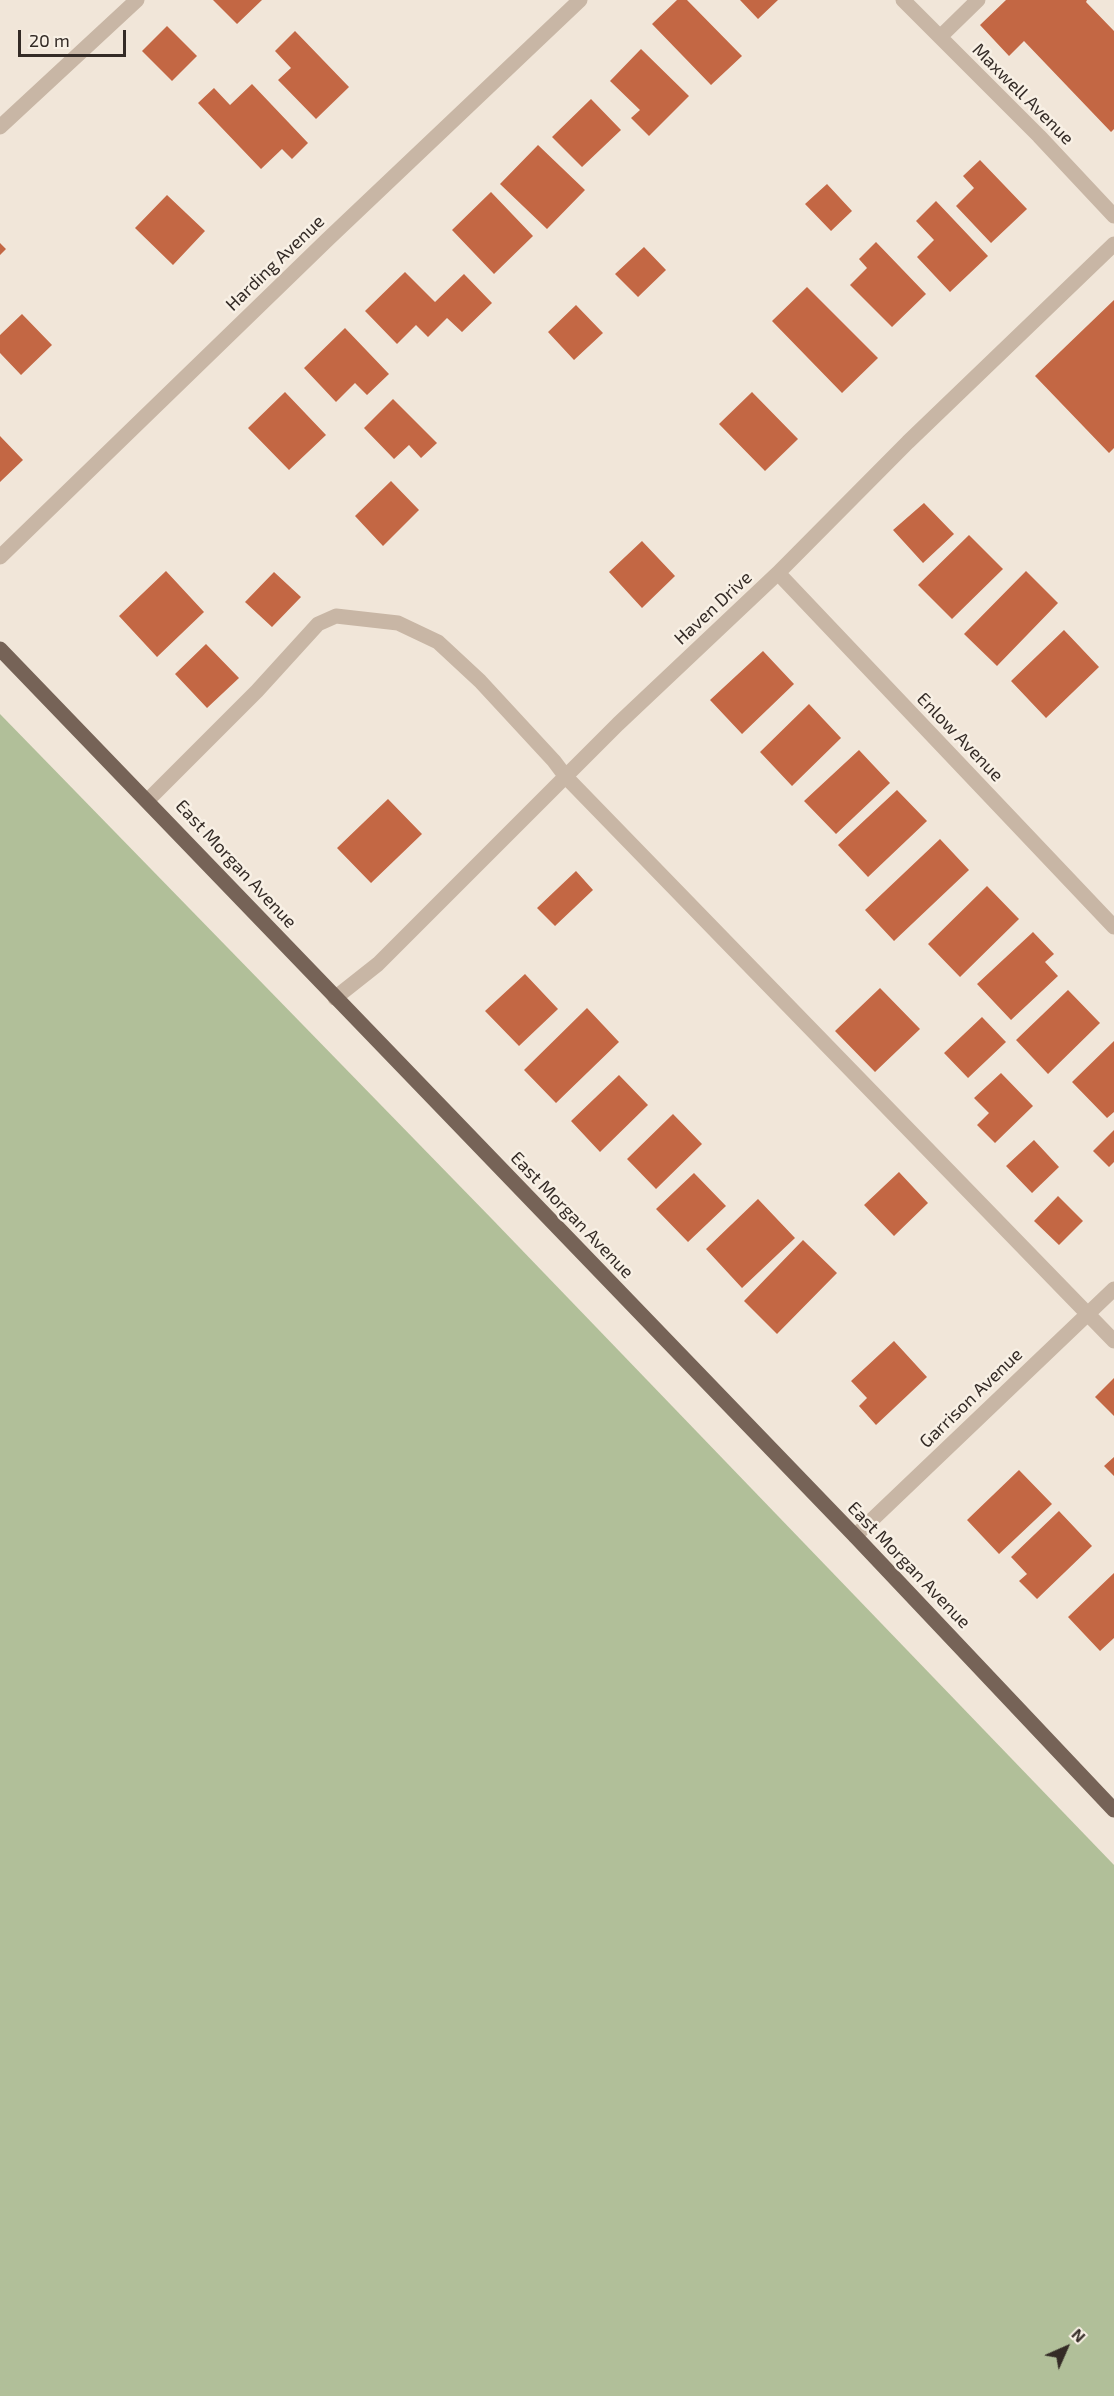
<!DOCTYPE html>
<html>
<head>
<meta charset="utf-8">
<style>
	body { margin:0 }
	#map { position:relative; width:1114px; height:2396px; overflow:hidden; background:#f1e6d9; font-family:"Exo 2",sans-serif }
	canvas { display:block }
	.north { position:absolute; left:1036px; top:2318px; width:60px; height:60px; -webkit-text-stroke:4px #f8f0e5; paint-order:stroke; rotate:45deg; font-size:16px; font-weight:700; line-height:24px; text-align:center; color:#342b26 }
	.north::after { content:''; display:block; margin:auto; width:21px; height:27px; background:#342b26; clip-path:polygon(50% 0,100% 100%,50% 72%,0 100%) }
	.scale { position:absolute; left:18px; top:30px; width:108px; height:27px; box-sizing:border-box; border:3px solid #342b26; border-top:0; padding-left:8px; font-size:18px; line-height:21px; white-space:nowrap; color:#342b26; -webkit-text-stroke:4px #f8f0e5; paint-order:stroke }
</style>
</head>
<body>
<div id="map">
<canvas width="1114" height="2396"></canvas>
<div class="north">N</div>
<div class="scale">20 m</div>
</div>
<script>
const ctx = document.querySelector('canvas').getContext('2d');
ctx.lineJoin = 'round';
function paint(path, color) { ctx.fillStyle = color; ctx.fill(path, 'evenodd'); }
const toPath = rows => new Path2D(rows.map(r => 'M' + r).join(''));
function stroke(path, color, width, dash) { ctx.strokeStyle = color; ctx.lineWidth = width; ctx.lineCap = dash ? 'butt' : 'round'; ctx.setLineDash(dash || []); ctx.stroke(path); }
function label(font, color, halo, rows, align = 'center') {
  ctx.font = font + ' "Exo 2",sans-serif'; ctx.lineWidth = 5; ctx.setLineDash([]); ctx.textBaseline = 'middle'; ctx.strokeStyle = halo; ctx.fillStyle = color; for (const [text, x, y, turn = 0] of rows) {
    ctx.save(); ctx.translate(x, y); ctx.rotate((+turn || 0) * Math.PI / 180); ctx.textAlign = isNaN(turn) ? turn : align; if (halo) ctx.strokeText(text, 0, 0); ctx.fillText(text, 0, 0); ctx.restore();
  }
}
const green = toPath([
	[0,714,492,1219,1114,1865,1114,2396,0,2396]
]);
const building = toPath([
	[213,0,262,0,237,24],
	[677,0,687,0,742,56,711,85,652,24],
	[740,0,778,0,758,19],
	[1006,0,1087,0,1086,2,1114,31,1114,129,1111,132,1024,41,1009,56,980,25],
	[167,26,197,56,172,81,142,51],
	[295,31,349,87,316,119,278,80,291,68,275,51],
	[641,49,689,96,649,136,631,118,640,110,610,81],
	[252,84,308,143,292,159,282,149,261,169,198,103,214,88,230,105],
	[591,99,621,130,582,167,552,137],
	[538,145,585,190,547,229,500,184],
	[980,160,1027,209,991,243,956,206,974,188,963,176],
	[827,184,852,211,831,231,805,204],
	[491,192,533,236,494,274,452,230],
	[167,195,205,231,173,265,135,228],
	[936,201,988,256,950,292,917,257,934,240,916,221],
	[876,242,926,294,892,327,850,285,867,268,859,259],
	[0,243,6,249,0,255],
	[644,247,666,270,638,297,615,274],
	[405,272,435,302,464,274,492,303,462,332,447,318,428,337,416,325,397,344,365,311],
	[807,287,878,358,842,393,772,321],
	[1114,300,1114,448,1109,453,1035,376],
	[576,305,603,333,574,360,548,332],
	[22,314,52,345,21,375,0,353,0,335],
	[345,328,389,374,367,395,355,383,336,402,304,368],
	[285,392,326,435,289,470,248,428],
	[752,392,798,439,765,471,719,424],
	[393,399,437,443,421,458,409,445,394,459,364,428],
	[0,436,23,460,0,482],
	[391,481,419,510,383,546,355,516],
	[924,503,954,534,923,563,893,530],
	[969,535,1003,569,952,619,918,585],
	[642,541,675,576,642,608,609,572],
	[166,571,204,612,157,657,119,616],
	[1026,571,1058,603,997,666,964,634],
	[274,572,301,597,272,627,245,602],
	[1064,630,1099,667,1046,718,1011,681],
	[206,644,239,678,207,708,175,674],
	[763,651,794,684,742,734,710,700],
	[809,704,841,738,792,786,760,752],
	[859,750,890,783,836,834,804,801],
	[897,790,927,821,868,877,838,845],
	[388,799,422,834,371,883,337,848],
	[940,839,969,870,894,941,865,910],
	[576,871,593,890,555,926,537,908],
	[987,886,1019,919,960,977,928,944],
	[1033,932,1054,954,1045,962,1058,976,1011,1020,977,984],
	[525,974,558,1009,519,1046,485,1011],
	[880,988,920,1029,875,1072,835,1031],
	[1068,990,1100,1023,1048,1074,1016,1040],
	[587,1008,619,1042,556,1103,524,1070],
	[982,1017,1006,1042,968,1078,944,1053],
	[1114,1041,1114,1112,1107,1118,1072,1082],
	[1001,1073,1033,1106,995,1143,977,1125,989,1113,974,1098],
	[619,1075,648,1105,600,1152,571,1121],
	[673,1114,702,1144,656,1189,627,1159],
	[1114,1130,1114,1162,1109,1167,1093,1151],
	[1034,1140,1059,1167,1032,1193,1006,1166],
	[899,1172,928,1203,894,1236,864,1205],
	[694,1173,726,1206,688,1242,656,1209],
	[1058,1196,1083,1221,1059,1245,1034,1221],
	[758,1199,795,1238,742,1288,706,1249],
	[803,1240,837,1273,777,1334,744,1301],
	[894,1341,927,1377,876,1425,859,1406,867,1398,851,1381],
	[1114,1378,1114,1416,1095,1397],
	[1114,1457,1114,1476,1104,1466],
	[1019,1470,1052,1504,999,1554,967,1520],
	[1059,1511,1092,1546,1037,1599,1019,1581,1027,1574,1011,1557],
	[1114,1573,1114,1638,1100,1651,1068,1617]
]);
const minor = toPath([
	[903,0,1039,136,1114,216],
	[940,37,978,0],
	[0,127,137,0],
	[0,557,327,240,580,0],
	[778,573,1114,927],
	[148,800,257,691,318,624,336,616,398,623,438,642,480,681,554,761,566,777,1114,1341],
	[335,998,378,964,618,724,778,573,908,442,1114,244],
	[855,1536,1114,1289]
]);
const major = toPath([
	[0,649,855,1536,1114,1810]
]);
const streetNames = [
	["Maxwell Avenue",1023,94,45],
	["Harding Avenue",275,263,-44],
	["Haven Drive",713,608,-43],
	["Enlow Avenue",960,737,46],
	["East Morgan Avenue",236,864,47],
	["East Morgan Avenue",572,1215,46],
	["Garrison Avenue",971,1398,-44],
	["East Morgan Avenue",909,1565,46]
];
paint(green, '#b1bf99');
paint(building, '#c36744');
stroke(minor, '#c8b6a5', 15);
stroke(major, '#766357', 15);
label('18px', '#342b26', '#f8f0e5', streetNames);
</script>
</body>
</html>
